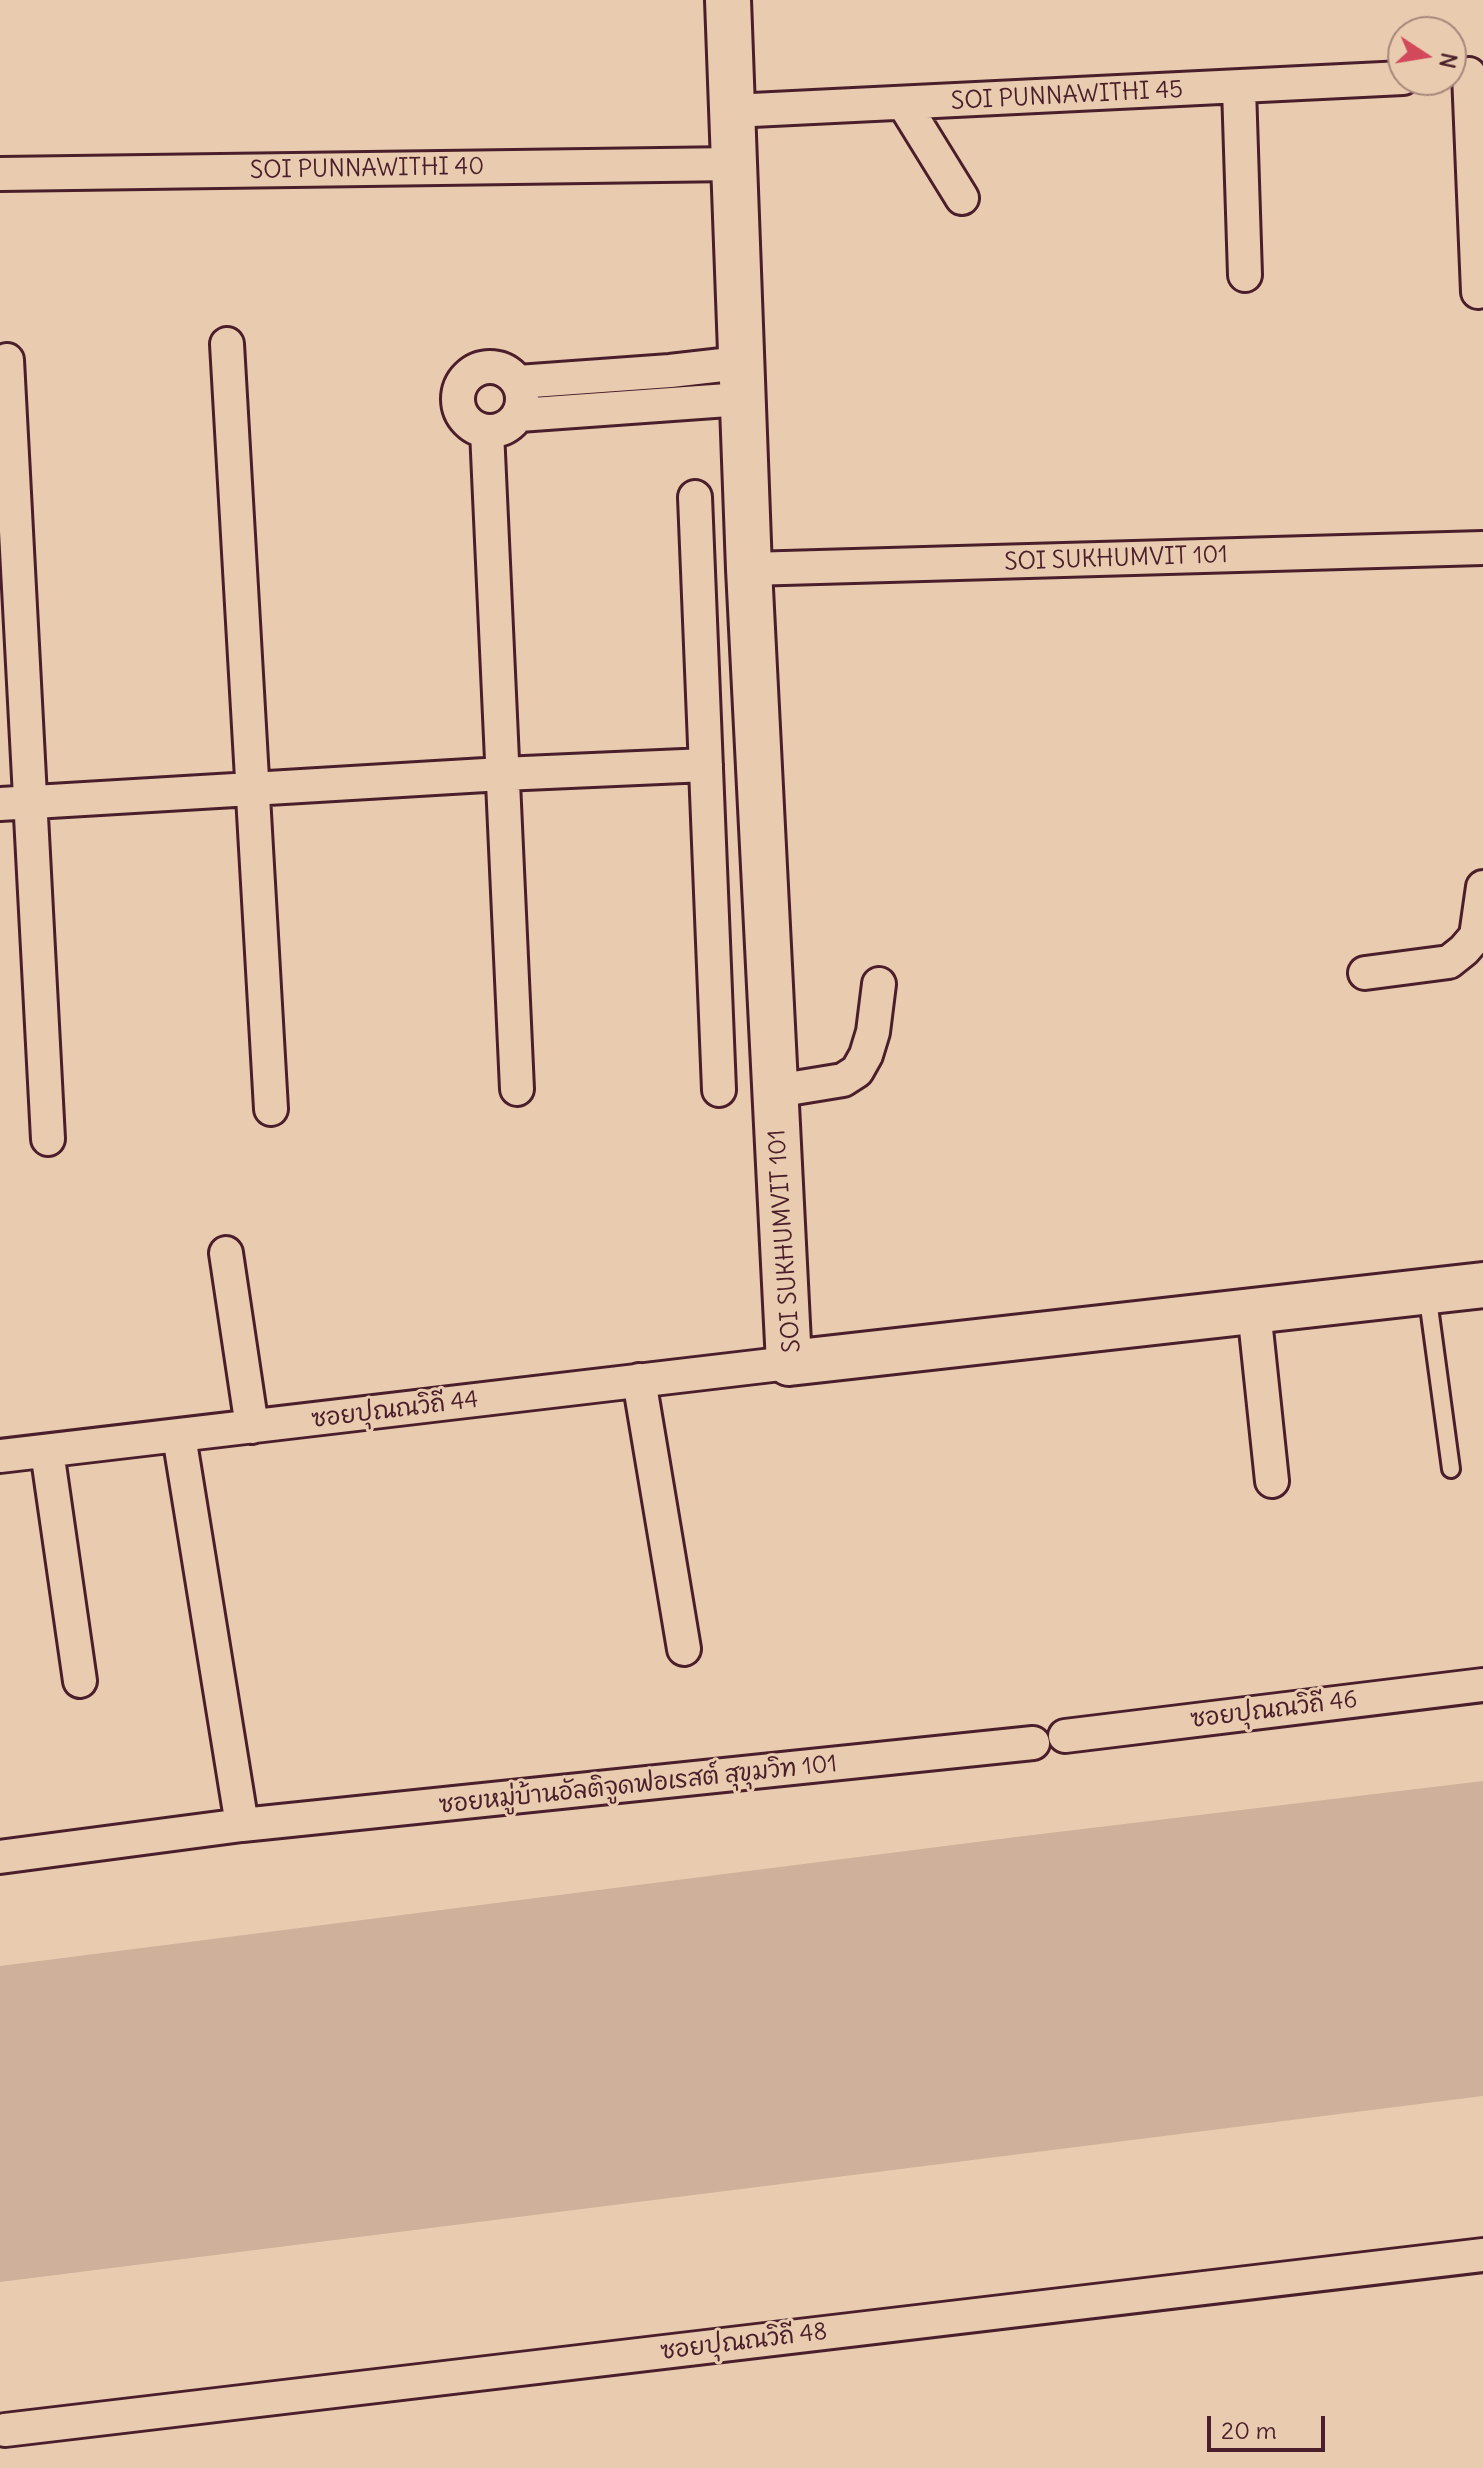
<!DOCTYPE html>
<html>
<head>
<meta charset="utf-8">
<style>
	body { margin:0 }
	#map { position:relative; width:1483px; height:2468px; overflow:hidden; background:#e9ccb0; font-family:Delius,sans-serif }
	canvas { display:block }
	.north { position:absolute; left:1387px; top:16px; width:80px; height:80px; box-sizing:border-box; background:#e9ccb0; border:2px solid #a9877b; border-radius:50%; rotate:102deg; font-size:22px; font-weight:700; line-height:32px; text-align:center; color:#4a1f2b }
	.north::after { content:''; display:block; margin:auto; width:28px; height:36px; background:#d1495b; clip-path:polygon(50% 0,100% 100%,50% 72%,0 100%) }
	.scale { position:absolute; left:1207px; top:2416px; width:118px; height:36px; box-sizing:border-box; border:4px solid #4a1f2b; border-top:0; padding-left:10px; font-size:24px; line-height:28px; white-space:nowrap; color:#4a1f2b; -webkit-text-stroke:6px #e9ccb0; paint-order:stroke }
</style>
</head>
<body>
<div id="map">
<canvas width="1483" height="2468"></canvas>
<div class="north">N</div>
<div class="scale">20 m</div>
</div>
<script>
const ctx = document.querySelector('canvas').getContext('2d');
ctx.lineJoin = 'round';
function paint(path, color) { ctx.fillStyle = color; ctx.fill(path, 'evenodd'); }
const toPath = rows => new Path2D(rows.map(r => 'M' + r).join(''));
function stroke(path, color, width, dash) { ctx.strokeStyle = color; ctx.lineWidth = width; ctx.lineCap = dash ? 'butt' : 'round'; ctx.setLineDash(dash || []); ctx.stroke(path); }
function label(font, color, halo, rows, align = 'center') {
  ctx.font = font + ' Delius,"Playpen Sans Thai",sans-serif'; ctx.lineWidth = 6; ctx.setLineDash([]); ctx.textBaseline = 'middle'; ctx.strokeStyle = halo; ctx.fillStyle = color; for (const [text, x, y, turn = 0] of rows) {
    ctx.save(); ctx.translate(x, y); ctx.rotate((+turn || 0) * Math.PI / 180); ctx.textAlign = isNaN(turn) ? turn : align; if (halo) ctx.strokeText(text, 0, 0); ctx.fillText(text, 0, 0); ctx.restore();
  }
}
const green = toPath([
	[1483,1781,1483,2096,0,2282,0,1966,1016,1837]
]);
const lane = toPath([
	[1427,1292,1451,1469]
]);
const street = toPath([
	[1469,74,1478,292],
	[1239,88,1245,275],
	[904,104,962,198],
	[732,111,1403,78],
	[0,174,734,164],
	[227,344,271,1109],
	[7,360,48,1139],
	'458 399a32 32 0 1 1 64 0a32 32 0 1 1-64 0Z',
	[518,382,670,371,740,363],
	[519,415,742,399],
	[487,431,517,1089],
	[695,497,719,1090],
	[749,569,1483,548],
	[0,804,502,774,706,765],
	[1365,973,1449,962,1464,950,1476,936,1483,887],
	[776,1091,843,1080,857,1071,866,1055,873,1032,879,984],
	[226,1253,252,1427],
	[1254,1310,1272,1481],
	[639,1380,684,1649],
	[179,1436,242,1825],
	[47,1451,80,1681],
	[0,1456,789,1363],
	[1065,1736,1483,1685],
	[0,1857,242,1825,1033,1743],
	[5,2430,1483,2255]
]);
const secondary = toPath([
	[728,0,749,569,789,1363,1483,1285]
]);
const streetNames = [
	["SOI PUNNAWITHI 45",1067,96,-3],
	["SOI PUNNAWITHI 40",367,169,-1],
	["SOI SUKHUMVIT 101",1116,559,-2],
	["SOI SUKHUMVIT 101",785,1241,-94],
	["ซอยปุณณวิถี 44",395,1410,-7],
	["ซอยปุณณวิถี 46",1274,1710,-7],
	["ซอยหมู่บ้านอัลติจูดฟอเรสต์ สุขุมวิท 101",638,1785,-6],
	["ซอยปุณณวิถี 48",744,2342,-7]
];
paint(green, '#cfb09a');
stroke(lane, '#4a1f2b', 22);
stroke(street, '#4a1f2b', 38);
stroke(secondary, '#4a1f2b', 50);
stroke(lane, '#e9ccb0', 16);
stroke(street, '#e9ccb0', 32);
stroke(secondary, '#e9ccb0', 44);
label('24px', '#4a1f2b', '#e9ccb0', streetNames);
</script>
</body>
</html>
